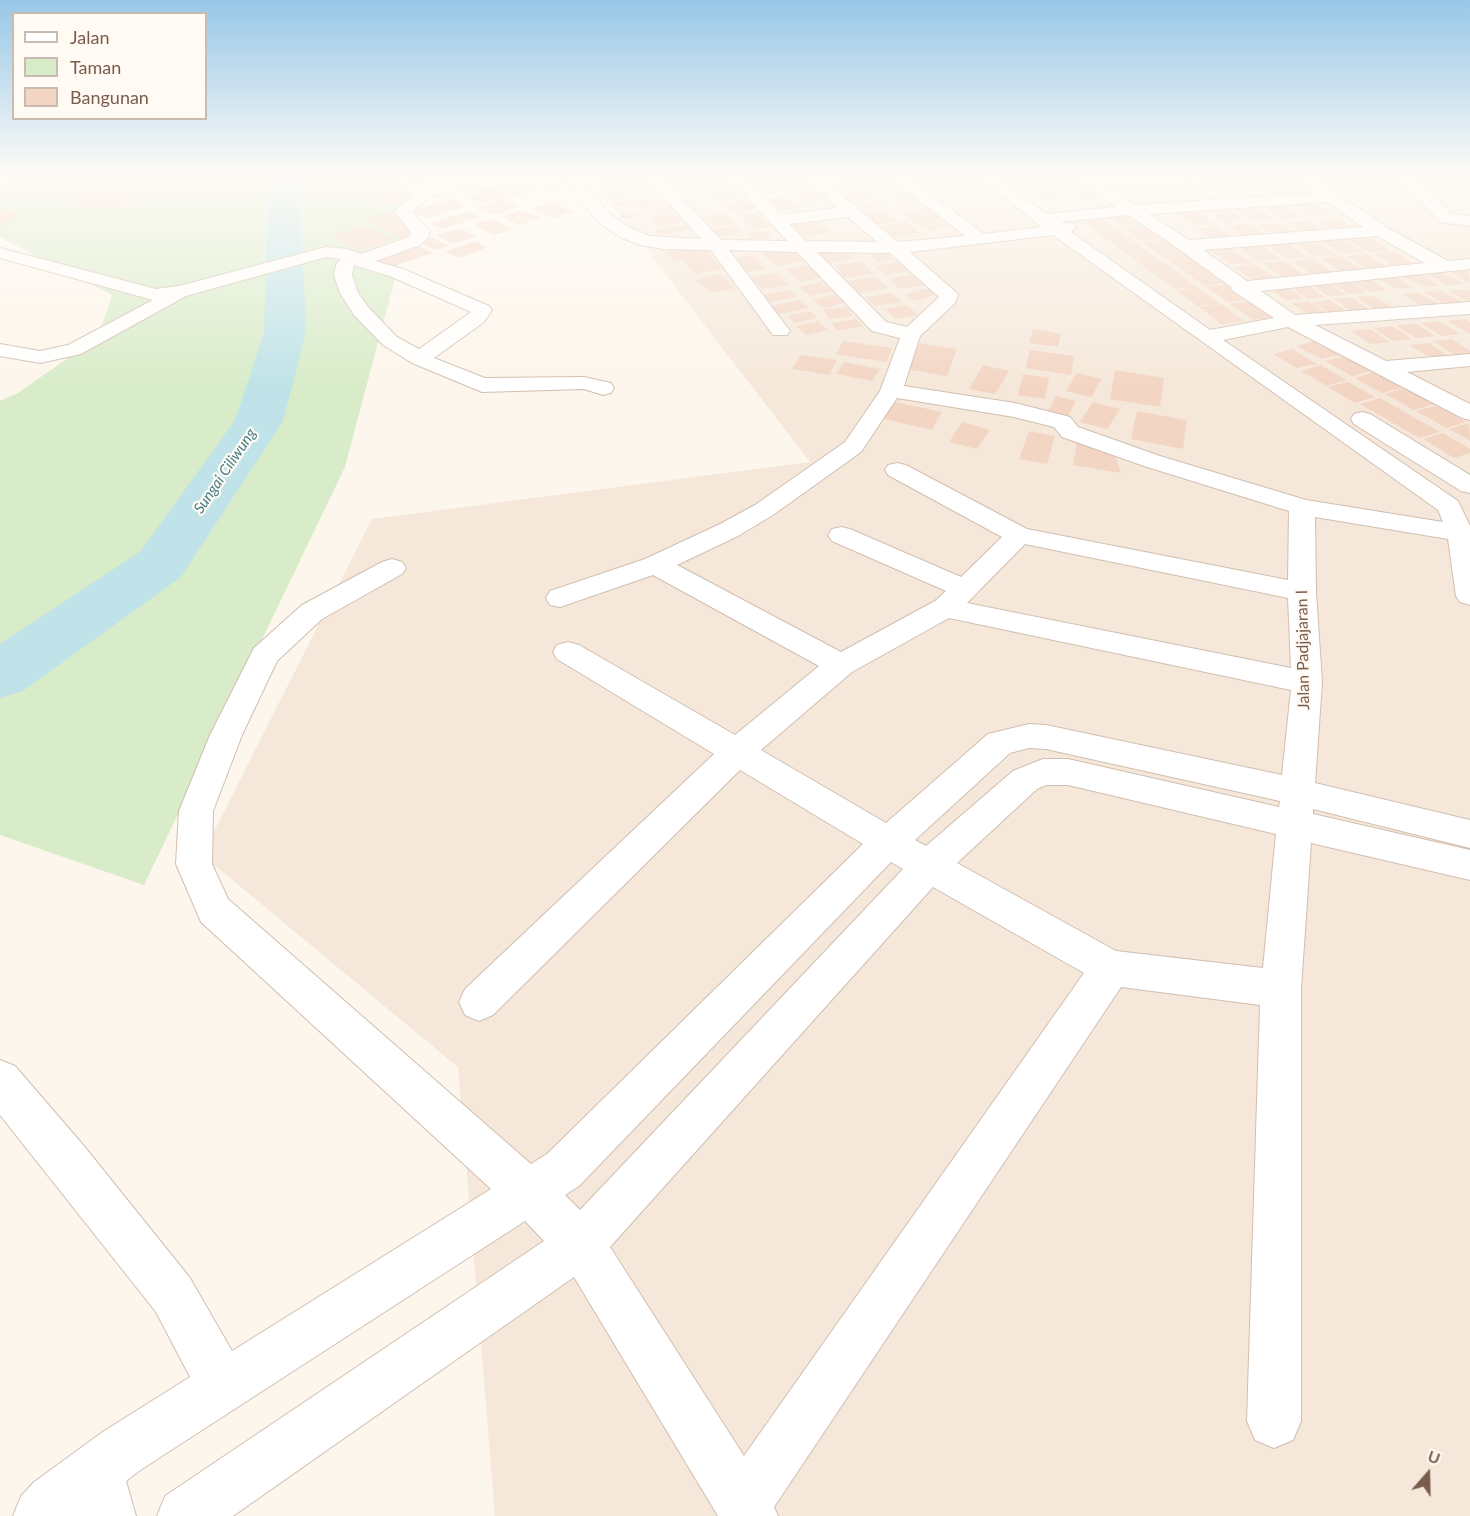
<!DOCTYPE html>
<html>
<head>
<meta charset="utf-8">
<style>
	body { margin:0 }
	#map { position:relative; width:1470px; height:1516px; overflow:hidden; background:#fdf6ec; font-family:Lato,sans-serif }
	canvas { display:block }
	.legend { position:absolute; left:12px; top:12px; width:195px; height:108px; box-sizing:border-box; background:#fffaf3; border:2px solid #cabbb1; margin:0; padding:8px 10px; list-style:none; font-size:18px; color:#7a5c4d }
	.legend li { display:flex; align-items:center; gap:12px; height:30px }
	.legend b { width:30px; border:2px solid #cabbb1 }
	.north { position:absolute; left:1398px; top:1444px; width:60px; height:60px; -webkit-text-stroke:4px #fffaf3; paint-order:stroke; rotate:20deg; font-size:16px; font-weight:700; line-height:24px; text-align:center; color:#7a5c4d }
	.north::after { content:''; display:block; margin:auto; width:21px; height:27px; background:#7a5c4d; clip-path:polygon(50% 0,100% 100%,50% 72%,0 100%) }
</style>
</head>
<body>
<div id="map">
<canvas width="1470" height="1516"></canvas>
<ul class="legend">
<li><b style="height:8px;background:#fff"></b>Jalan</li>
<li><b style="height:16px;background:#d8ecc9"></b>Taman</li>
<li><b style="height:16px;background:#f3d5c3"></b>Bangunan</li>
</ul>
<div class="north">U</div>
</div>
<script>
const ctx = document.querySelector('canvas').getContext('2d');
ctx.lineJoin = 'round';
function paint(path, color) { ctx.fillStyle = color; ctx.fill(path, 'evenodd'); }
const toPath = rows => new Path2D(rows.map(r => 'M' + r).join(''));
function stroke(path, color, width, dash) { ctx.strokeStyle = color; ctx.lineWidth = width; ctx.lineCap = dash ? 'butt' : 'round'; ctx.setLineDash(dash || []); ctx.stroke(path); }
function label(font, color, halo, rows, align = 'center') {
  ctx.font = font + ' Lato,sans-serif'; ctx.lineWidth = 4.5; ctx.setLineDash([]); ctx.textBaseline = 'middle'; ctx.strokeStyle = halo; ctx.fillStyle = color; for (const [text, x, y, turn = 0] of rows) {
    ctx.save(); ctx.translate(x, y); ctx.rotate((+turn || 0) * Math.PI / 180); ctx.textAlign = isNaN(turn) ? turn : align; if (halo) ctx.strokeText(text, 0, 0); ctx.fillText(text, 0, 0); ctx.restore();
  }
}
const residential = toPath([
	[590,176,1470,176,1470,1516,495,1516,458,1067,202,855,372,519,810,462]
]);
const green = toPath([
	[0,176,422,176,345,467,144,885,0,835,0,401,18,393,98,337,112,295,0,237]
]);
const river = toPath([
	[268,176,300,176,306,333,283,421,181,577,23,691,0,698,0,644,141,551,235,420,264,333,268,176]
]);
const building = toPath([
	[15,176,80,176,33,192,9,187,17,184,4,179],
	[319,176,347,176,356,179,336,186,315,177],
	[381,176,391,176,397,179,363,188,354,183],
	[426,176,449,176,431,182,421,177],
	[647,176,653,183,628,186,622,178],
	[700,176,727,176,730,179,706,182],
	[887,176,904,188,881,191,863,177],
	[1018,176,1040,176,1047,182,1026,183],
	[852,177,878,197,848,201,823,181],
	[802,178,809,182,790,186,782,182],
	[1078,178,1093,186,1069,189,1055,181],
	[930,179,942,186,920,190,909,183],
	[514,180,536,190,502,200,519,207,496,215,479,208,495,202,492,201,482,204,466,197,477,194,473,192],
	[403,181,412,186,400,189,414,200,385,207,372,197,379,195,370,189],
	[563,181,570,185,548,190,541,186],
	[121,182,146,194,132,198,140,199,116,210,106,208,123,201,88,211,77,205,65,203,69,201,63,198],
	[775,182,786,192,768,194,757,184],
	[730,183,735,188,710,191,705,186],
	[619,184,623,188,604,192,600,188],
	[1056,189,1066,196,1044,199,1034,192],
	[1089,189,1102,196,1086,199,1073,193],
	[652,190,656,194,634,197,630,193],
	[817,190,827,198,804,203,793,194],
	[738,191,743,196,711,200,706,195],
	[618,192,626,199,612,201,604,194],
	[906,192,920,201,904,204,891,195],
	[784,196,800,208,782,211,766,199],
	[657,197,663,205,641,208,634,200],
	[452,199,467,206,426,218,412,211],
	[627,200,631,205,613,207,610,202],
	[746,200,756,209,732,213,722,203],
	[881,200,888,205,868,209,861,204],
	[551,202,574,211,555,218,532,209],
	[1313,203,1333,215,1312,216,1294,204],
	[1284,205,1303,217,1283,219,1265,207],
	[670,206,675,212,656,214,651,209],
	[1256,207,1275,220,1254,221,1236,209],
	[0,208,23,212,16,216,21,217,0,225],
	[929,208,943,220,940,221,950,226,930,231,913,222,903,211],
	[884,209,899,221,878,224,863,212],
	[1228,209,1246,221,1225,223,1208,211],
	[393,210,405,218,377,226,365,218],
	[524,210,541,218,519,225,502,216],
	[467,211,480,217,442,229,430,224],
	[1197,211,1214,224,1193,225,1177,213],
	[635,213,639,217,622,219,619,215],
	[675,213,684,222,658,226,650,218],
	[724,213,736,223,714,227,703,217],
	[757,213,770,227,752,229,739,215],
	[1125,213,1143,225,1122,227,1106,215],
	[1099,216,1117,229,1096,231,1080,219],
	[1337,218,1358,231,1337,232,1318,220],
	[493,219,512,229,493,235,474,224],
	[1308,220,1328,233,1307,235,1288,222],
	[816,221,830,233,805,236,792,225],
	[396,222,419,235,402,240,379,227],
	[906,222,920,233,887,238,874,227],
	[1279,223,1298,236,1277,237,1259,225],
	[688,224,693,228,661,235,655,230],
	[1250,224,1269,238,1247,239,1230,226],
	[365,225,394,240,359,251,330,236],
	[735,226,743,233,717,237,710,230],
	[1144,226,1163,239,1142,241,1124,229],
	[1218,227,1236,240,1215,242,1198,229],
	[459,228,476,236,453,244,436,235],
	[1118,230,1177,272,1220,304,1198,306,1177,291,1191,288,1176,289,1156,275,1173,272,1154,274,1135,260,1141,258,1134,259,1116,246,1122,244,1115,245,1098,232],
	[767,231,772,236,752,239,747,233],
	[431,237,449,246,436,250,418,242],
	[1368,237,1390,251,1369,252,1348,239],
	[1341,239,1363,252,1341,254,1321,241],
	[1164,240,1226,283,1204,286,1184,271,1191,270,1182,270,1163,257,1170,255,1162,256,1143,243],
	[475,241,488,247,459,258,445,252],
	[1316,241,1337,255,1315,256,1295,243],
	[1288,243,1309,258,1287,259,1268,245],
	[417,245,433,253,384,269,369,261],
	[691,245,705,249,723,269,695,274,684,260,677,262,663,252],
	[1260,245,1280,259,1258,261,1239,247],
	[793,248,808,260,776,266,762,254],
	[839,248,855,258,831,264,815,253],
	[1232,249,1252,263,1230,264,1211,251],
	[885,252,893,259,877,262,869,255],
	[1395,252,1418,267,1396,268,1374,254],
	[1367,254,1390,269,1368,270,1347,256],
	[752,255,766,269,744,273,730,259],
	[1341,256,1364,271,1342,273,1321,258],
	[1313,259,1335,274,1313,275,1292,261],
	[1284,261,1305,276,1283,278,1263,263],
	[862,262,873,274,845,278,835,265],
	[899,262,910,271,886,275,875,266],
	[1256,264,1277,280,1254,281,1234,267],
	[809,265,825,277,800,282,785,269],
	[1468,270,1470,283,1451,272],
	[776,273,788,285,762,289,751,277],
	[1444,273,1464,284,1447,285,1427,274],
	[719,274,735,288,712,293,695,280],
	[916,274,927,285,899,289,889,278],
	[1421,275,1440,286,1423,287,1403,276],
	[876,277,888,288,858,293,847,281],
	[1395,277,1413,288,1396,289,1377,278],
	[1369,279,1387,290,1370,292,1352,281],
	[1349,281,1367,292,1349,294,1331,283],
	[821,282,833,291,811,296,799,287],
	[1328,283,1346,295,1328,296,1311,285],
	[1227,284,1250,300,1228,302,1206,287],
	[1308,285,1325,297,1308,299,1290,287],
	[1287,287,1304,299,1286,300,1269,289],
	[930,288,939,294,914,301,905,294],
	[1467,289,1470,291,1470,303,1449,291],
	[788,290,797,297,766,303,758,296],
	[1442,291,1462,302,1444,304,1424,292],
	[892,293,901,302,875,306,866,297],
	[1419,293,1439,304,1421,306,1402,294],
	[835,294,846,302,824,308,813,300],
	[1374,296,1392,307,1374,309,1356,297],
	[1351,297,1369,309,1351,311,1333,299],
	[800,300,809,308,779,314,770,306],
	[1330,300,1348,312,1330,313,1312,302],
	[1252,301,1276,317,1253,320,1230,304],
	[1309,301,1327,313,1309,315,1291,303],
	[1221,304,1244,321,1221,324,1199,307],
	[907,305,918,315,896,319,885,309],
	[847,307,853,316,829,319,823,309],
	[810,311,818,318,795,323,787,316],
	[856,319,864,326,838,331,831,323],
	[1466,319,1470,322,1470,334,1447,321],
	[818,321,828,330,806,335,796,326],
	[1439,321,1460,334,1442,336,1420,323],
	[1415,323,1435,336,1416,338,1396,326],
	[1392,326,1412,339,1393,341,1373,328],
	[1033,329,1061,334,1058,347,1029,343],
	[1370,329,1390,342,1371,344,1351,331],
	[1452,339,1470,351,1470,353,1455,355,1433,341],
	[843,341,892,348,886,362,836,354],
	[1315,341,1340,355,1321,359,1296,346],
	[916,343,957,349,947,376,904,369],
	[1429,343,1450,357,1431,358,1409,345],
	[1292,349,1317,364,1297,368,1273,354],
	[1030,350,1074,356,1071,375,1026,368],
	[801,355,837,360,829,375,792,369],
	[1345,356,1371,371,1352,376,1325,361],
	[844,362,880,369,872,381,836,374],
	[983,365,1009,371,995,394,969,389],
	[1321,365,1347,380,1327,386,1301,371],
	[1115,370,1164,378,1160,407,1110,399],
	[1374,372,1402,388,1382,393,1355,378],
	[1077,373,1102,379,1091,397,1066,391],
	[1023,374,1049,378,1045,399,1018,395],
	[1348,382,1375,397,1355,403,1328,387],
	[1405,388,1434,404,1414,410,1385,394],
	[1056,396,1076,401,1067,418,1047,413],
	[1380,398,1440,432,1419,438,1360,404],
	[891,401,942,412,932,430,880,418],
	[1093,402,1120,409,1107,429,1080,422],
	[1436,406,1466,422,1446,428,1416,411],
	[1137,411,1187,420,1183,449,1131,439],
	[962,422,990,430,977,449,949,442],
	[1469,423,1470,441,1449,429],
	[1029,431,1055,436,1047,464,1019,459],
	[1443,433,1470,449,1470,453,1454,458,1423,439],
	[1077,441,1115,455,1121,473,1073,465]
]);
const minor = toPath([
	[386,176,405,176,425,187,444,186,471,179,479,184,477,187,432,196,412,212,430,231,427,239,418,246,375,261,403,269,489,306,492,310,484,322,434,358,485,378,584,377,611,383,614,388,611,393,603,395,584,389,482,392,412,363,383,345,354,315,340,293,334,275,336,265,341,259,326,257,186,296,81,354,40,363,0,356,0,344,40,351,68,345,153,300,0,258,0,248,156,289,179,286,326,247,347,249,361,254,406,238,412,233,394,211,415,194,386,176],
	[354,265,392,277,471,312,419,349,397,337,368,307,358,293,352,275,354,265],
	[561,176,577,176,611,215,632,229,650,236,701,239,645,176,661,176,721,240,787,241,726,176,742,176,780,215,838,208,801,176,862,176,854,181,828,184,898,242,965,236,888,176,906,176,984,234,1042,227,978,176,996,176,1046,214,1116,207,1073,176,1223,176,1215,181,1106,186,1135,205,1314,193,1302,183,1310,178,1316,180,1386,227,1448,261,1470,259,1470,269,1261,291,1295,315,1470,302,1470,314,1315,325,1386,361,1470,354,1470,366,1407,372,1470,404,1470,420,1462,418,1288,327,1223,340,1458,501,1470,526,1470,605,1460,602,1456,596,1448,539,1315,517,1316,592,1322,682,1315,783,1470,820,1470,848,1313,809,1313,814,1470,850,1470,880,1311,843,1301,989,1301,1421,1293,1440,1274,1448,1255,1440,1247,1421,1260,1005,1121,987,774,1507,778,1516,718,1516,574,1277,233,1516,157,1516,165,1496,544,1241,525,1221,142,1469,126,1481,136,1516,13,1516,21,1496,34,1482,104,1431,190,1377,156,1312,0,1115,0,1060,15,1066,84,1146,190,1278,232,1351,491,1189,201,922,176,864,179,811,210,735,254,648,302,605,382,562,392,559,402,562,406,568,402,574,322,619,277,661,242,735,213,811,212,864,228,899,531,1164,547,1154,863,844,740,770,493,1015,479,1021,465,1015,459,1002,465,989,714,754,557,659,553,652,557,645,568,642,579,645,735,735,819,666,653,575,560,607,550,605,546,598,550,591,645,559,720,524,755,505,845,442,880,391,900,338,872,331,797,252,729,250,790,331,787,335,773,335,711,250,664,249,640,245,620,237,599,223,561,176],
	[1327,202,1363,227,1189,240,1149,214,1327,202],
	[1129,215,1180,250,1231,287,1233,291,1274,318,1210,330,1071,232,1076,228,1074,224,1058,222,1129,215],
	[848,217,877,242,806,241,789,224,848,217],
	[1053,235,1438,510,1443,522,1306,500,1160,456,1078,427,1070,417,1015,403,904,386,920,336,955,303,958,294,910,252,1053,235],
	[1377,236,1425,263,1247,281,1203,250,1377,236],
	[817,252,890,253,939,297,907,327,886,322,817,252],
	[897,398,1014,417,1054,427,1062,437,1144,466,1289,511,1288,580,1027,529,906,465,897,463,888,465,885,470,888,475,1002,537,961,577,850,529,841,527,832,529,828,535,832,541,946,591,935,601,841,652,677,565,738,536,773,515,861,452,897,398],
	[1025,544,1288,598,1291,668,967,603,1025,544],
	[949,618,1291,690,1282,775,1046,725,1029,724,988,734,886,823,761,750,852,672,949,618],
	[1029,748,1046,749,1280,801,1279,807,1068,759,1043,759,1013,771,926,846,915,840,1010,753,1029,748],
	[1046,785,1068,785,1276,834,1263,968,1116,951,957,863,1037,789,1046,785],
	[891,862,903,869,580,1210,565,1195,579,1186,891,862],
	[933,887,1084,973,744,1456,610,1247,933,887],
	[1397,176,1414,176,1451,214,1470,216,1470,226,1440,222,1397,176],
	[0,177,11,180,13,183,11,186,0,187,0,177],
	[1362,412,1370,414,1470,475,1470,493,1461,491,1354,424,1351,419,1354,414,1362,412]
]);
const farWaternames = [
	["Sungai Ciliwung",225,471,-56]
];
const streetNames = [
	["Jalan Padjajaran I",1303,650,-91]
];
paint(residential, '#f5e8da');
paint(green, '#d8ecc9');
paint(river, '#bfe3e8');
paint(building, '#f3d5c3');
stroke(minor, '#d1beb0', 2);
paint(minor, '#fff');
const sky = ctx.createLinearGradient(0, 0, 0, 388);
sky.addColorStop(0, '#97c7e8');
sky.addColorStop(0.45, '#fefbf6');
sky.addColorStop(1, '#fefbf600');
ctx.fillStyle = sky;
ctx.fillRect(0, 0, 1470, 388);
label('italic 15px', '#437c86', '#fffaf3', farWaternames);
label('16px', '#7a5c4d', '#fffaf3', streetNames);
</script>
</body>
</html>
